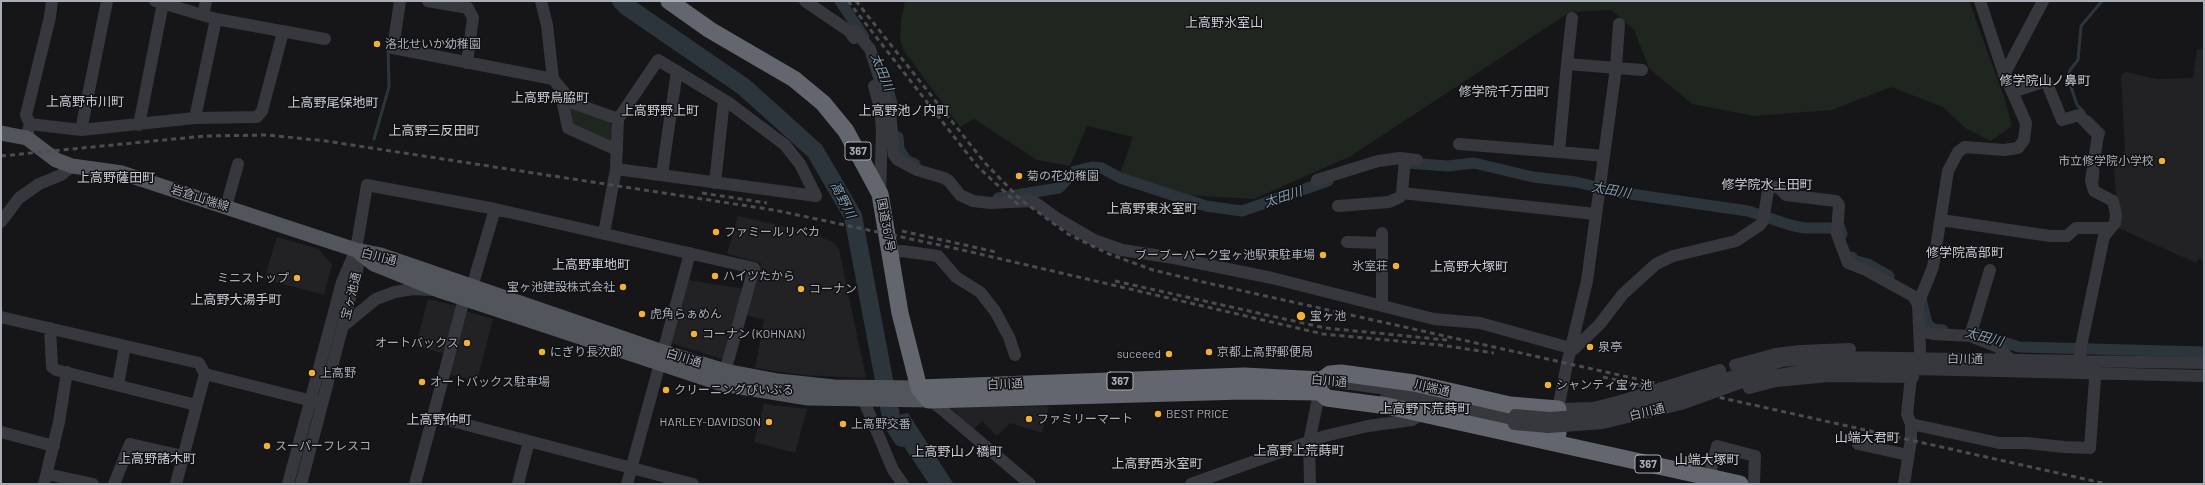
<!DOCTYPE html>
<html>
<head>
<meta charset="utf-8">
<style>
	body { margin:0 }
	#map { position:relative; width:2205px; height:485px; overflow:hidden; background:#161618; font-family:Barlow,sans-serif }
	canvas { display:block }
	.frame { position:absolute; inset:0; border:2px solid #a8adb8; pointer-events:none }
</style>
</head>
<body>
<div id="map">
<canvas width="2205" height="485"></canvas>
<div class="frame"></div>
</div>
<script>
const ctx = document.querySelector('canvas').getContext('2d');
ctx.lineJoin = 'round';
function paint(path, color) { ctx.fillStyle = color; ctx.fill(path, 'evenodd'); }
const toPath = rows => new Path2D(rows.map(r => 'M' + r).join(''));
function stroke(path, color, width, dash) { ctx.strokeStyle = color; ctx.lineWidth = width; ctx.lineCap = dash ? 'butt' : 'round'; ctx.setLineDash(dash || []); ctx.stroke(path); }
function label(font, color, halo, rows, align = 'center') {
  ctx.font = font + ' Barlow,"Noto Sans JP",sans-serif'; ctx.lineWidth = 3; ctx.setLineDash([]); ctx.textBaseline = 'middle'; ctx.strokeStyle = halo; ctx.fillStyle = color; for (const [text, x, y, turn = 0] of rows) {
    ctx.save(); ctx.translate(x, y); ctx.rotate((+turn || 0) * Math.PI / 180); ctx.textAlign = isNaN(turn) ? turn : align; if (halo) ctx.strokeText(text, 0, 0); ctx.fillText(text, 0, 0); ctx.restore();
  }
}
const built = toPath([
	[2204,48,2204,260,2199,259,2196,263,2119,228,2114,170,2125,151,2121,75,2126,72,2157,79,2193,78,2197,50],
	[738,216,812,233,834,243,839,249,866,378,802,375,755,368,764,320,746,315,761,263,727,254],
	[277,237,319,249,332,265,324,295,264,279],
	[688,280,745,289,725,360,668,342],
	[428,299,457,306,445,354,416,346],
	[465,311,493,319,477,381,448,374],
	[764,404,807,409,795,453,754,442],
	[1049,406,1042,433,1010,423,997,436,982,421,974,429,950,407]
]);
const green = toPath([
	[905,1,1969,1,2005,100,2012,126,1991,141,1965,128,1943,107,1891,87,1832,110,1754,116,1692,104,1649,68,1634,30,1611,10,1570,12,1351,156,1254,199,1185,195,1118,179,1133,137,1087,126,1070,166,1037,160,974,119,960,127,904,51,900,39,901,20],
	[570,106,609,122,612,126,611,140,608,142,572,126,568,109]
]);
const water = toPath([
	[908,413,953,483,955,484,929,484,885,418]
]);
const stream = toPath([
	[2084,112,2077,105,2068,78,2070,70,2078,60,2081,26,2102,1],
	[2089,117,2104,132,2103,136],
	[374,139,389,87,388,47],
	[2097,184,2098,171]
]);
const canal = toPath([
	[840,1,864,37],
	[884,75,894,110],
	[898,137,899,149,906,160,915,164],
	[1407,163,1448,166,1474,163,1533,177,1576,182,1617,192,1748,211,1790,225,1804,228,1840,228,1842,234],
	[998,198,1059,188,1075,171,1092,167,1102,168,1120,178,1206,206,1242,211,1328,181],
	[1852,257,1853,260,1868,264,1889,276],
	[1921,299,1927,323,1932,329,1943,330],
	[1972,332,2019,347,2204,352]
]);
const river = toPath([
	[621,1,626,6,744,87,815,151,853,216,892,422,902,438]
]);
const minor = toPath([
	[155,1,216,19,325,39],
	[400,1,393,48,553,79],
	[428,1,468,8,473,18,467,63],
	[541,1,547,25,553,79,573,103,618,119],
	[805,1,849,31,854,38],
	[203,15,206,1],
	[1619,24,1616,68,1587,281,1567,364,1558,409,1593,408,1621,401],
	[849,31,855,31,870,49,890,111,894,155,898,160,917,170,944,178,949,181,960,195,973,201,990,203,1033,201,1058,219,1094,240,1122,250,1174,258,1272,278,1434,319,1480,323,1574,349,1599,325,1623,294,1656,264,1673,256,1736,241,1760,225,1763,221,1769,185,1779,188,1786,195,1836,201,1839,205,1837,234,1848,263,1866,270,1913,296,1918,304],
	[1567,64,1572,18],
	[2004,75,2043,1],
	[874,86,880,108,882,131,880,194],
	[2012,92,2046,81,2062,120,2079,115,2098,135,2091,181,2094,191,2113,201,2116,214,2115,223,2104,236,2081,346,2079,362],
	[564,93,563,104,568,128,617,150],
	[195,118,216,19],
	[30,124,81,130,195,118,257,117,262,111,283,32],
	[139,125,163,3],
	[81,130,107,1],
	[28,132,30,124,26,115,50,17,52,1],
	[1459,144,1559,152],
	[1604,156,1559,152,1567,64,1642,70],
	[1405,159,1402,193,1595,214],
	[662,174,677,71],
	[1317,180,1378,161,1400,158,1417,160],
	[715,183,724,100],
	[1338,206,1389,202,1400,197,1402,193],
	[226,207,238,164],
	[1941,220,2050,236,2067,236,2076,228,2111,228],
	[1,222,19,198,39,184,61,175,72,166],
	[604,233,616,169,618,119,658,60,729,103,785,145,800,164,816,196,616,169],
	[1382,233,1382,306],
	[1347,242,1382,243],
	[891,252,902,251,938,256,956,277,980,292,995,311,1009,337,1015,355],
	[472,287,495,209],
	[1,317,199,363,205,374,176,484],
	[343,326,376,299,395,292,413,289,431,290],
	[50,328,52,367,56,370,196,405],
	[1920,331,1933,334,1970,336,1998,347,2011,360],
	[1970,336,1990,270],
	[1920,351,1918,304,1933,267,1948,171,1958,152,1965,147,2004,150,2018,148,2024,140,2026,123,2003,71,1980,1],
	[1810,358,1839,357,2204,363],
	[1742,363,1749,388,1776,381,1829,376,1913,377],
	[1735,365,1776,354,1800,351,1850,349],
	[1812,369,1876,368,2204,376],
	[205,374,316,402],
	[118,385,125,346],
	[1386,398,1514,424],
	[929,400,938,406,1030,484],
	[864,401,893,470,903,484],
	[433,416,693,484],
	[1911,424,1999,443,2027,443,2064,447,2090,448,2096,365],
	[1,432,54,446],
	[1858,444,1908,455],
	[47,474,93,484],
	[1709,477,1717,446,1755,456,1754,484],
	[44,484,59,422,67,372],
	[114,484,130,444,183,456],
	[288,484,342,282,356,250,367,185,495,209,754,268,723,379],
	[301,484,356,276,358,265,356,250],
	[415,484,464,299],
	[518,484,529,441],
	[627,484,690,253],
	[1191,484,1325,436,1368,426,1412,420,1422,414],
	[1310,484,1309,442,1322,380,1416,393,1515,415],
	[1904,484,1911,440,1911,424,1907,414,1911,377]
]);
const major = toPath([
	[1,133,27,138,56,160,72,166,122,173,356,250,381,255,663,352,725,371,778,381,834,387,919,388],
	[360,253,374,264,441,291,722,384,808,398,929,400]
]);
const highway = toPath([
	[669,1,710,30,794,79,823,103,846,131,880,194,900,313,919,388,929,400,1243,391,1320,392,1327,398,1387,406,1740,484],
	[919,388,1244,376,1322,380,1330,374,1341,373,1414,383,1510,405,1558,409,1558,434]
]);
const rail = toPath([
	[848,1,977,166,1021,207],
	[856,1,985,163,1020,199,1068,234,1109,254,1153,270,1203,282,2107,484],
	[1,156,205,136,267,135,326,141,774,210,958,249,1323,334,1440,345,1494,353],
	[702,193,767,203],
	[902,231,996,252],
	[1115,281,1325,328,1447,340],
	[1603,377,1679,394]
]);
const minorBridge = toPath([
	[1621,401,1720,370],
	[1515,415,1549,418,1593,415,1667,397,1782,361,1810,358],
	[1514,424,1549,427,1603,423,1681,404,1742,382,1812,369]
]);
const markers = [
	[377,44,4,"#f2b134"],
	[2162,161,4,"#f2b134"],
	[1019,176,4,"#f2b134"],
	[716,232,4,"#f2b134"],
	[1323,255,4,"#f2b134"],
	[1396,266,4,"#f2b134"],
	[715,276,4,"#f2b134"],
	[297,278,4,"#f2b134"],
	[623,287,4,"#f2b134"],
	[801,289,4,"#f2b134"],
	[642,314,4,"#f2b134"],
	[1301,316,5,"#f2b134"],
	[694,334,4,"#f2b134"],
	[467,343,4,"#f2b134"],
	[1590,347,4,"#f2b134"],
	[542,352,4,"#f2b134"],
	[1209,352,4,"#f2b134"],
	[1169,354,4,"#f2b134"],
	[312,373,4,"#f2b134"],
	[422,382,4,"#f2b134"],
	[1548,385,4,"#f2b134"],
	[666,390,4,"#f2b134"],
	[1158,414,4,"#f2b134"],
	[1029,419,4,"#f2b134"],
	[769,422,4,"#f2b134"],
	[843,424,4,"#f2b134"],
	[267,446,4,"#f2b134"]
];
const shields = [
	[858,151,26],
	[1120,381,26],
	[1648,464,26]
];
const shieldNames = [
	["367",858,151],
	["367",1120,381],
	["367",1648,464]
];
const poiNames = [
	["洛北せいか幼稚園",385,44],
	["市立修学院小学校",2154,161,"right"],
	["菊の花幼稚園",1027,176],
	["ファミールリベカ",724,232],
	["ブーブーパーク宝ヶ池駅東駐車場",1315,255,"right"],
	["氷室荘",1388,266,"right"],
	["ハイツたから",723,276],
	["ミニストップ",289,278,"right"],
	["宝ヶ池建設株式会社",615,287,"right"],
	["コーナン",809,289],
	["虎角らぁめん",650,314],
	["宝ヶ池",1310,316],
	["コーナン (KOHNAN)",702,334],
	["オートバックス",459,343,"right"],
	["泉亭",1598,347],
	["にぎり長次郎",550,352],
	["京都上高野郵便局",1217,352],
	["suceeed",1161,354,"right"],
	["上高野",320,373],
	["オートバックス駐車場",430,382],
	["シャンティ宝ヶ池",1556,385],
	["クリーニングぴいぷる",674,390],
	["BEST PRICE",1166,414],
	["ファミリーマート",1037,419],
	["HARLEY-DAVIDSON",761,422,"right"],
	["上高野交番",851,424],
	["スーパーフレスコ",275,446]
];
const streetNames = [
	["岩倉山端線",200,198,18],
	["国道367号",886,225,80],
	["白川通",379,257,14],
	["宝ヶ池通",351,296,-76],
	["白川通",684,358,17],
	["白川通",1965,359,1],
	["白川通",1329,381,5],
	["白川通",1005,384,-3],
	["川端通",1432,388,13],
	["白川通",1647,412,-14]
];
const neighbourhoodNames = [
	["上高野氷室山",1224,23],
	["修学院山ノ鼻町",2045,81],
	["修学院千万田町",1504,92],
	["上高野鳥脇町",550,98],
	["上高野市川町",85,102],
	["上高野尾保地町",333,103],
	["上高野野上町",660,111],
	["上高野池ノ内町",904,111],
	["上高野三反田町",434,131],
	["上高野薩田町",116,178],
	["修学院水上田町",1767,185],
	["上高野東氷室町",1152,209],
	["修学院高部町",1965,253],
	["上高野車地町",591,265],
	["上高野大塚町",1469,267],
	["上高野大湯手町",236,300],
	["上高野下荒蒔町",1425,409],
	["上高野仲町",439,420],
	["山端大君町",1867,438],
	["上高野上荒蒔町",1299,451],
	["上高野山ノ橋町",957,452],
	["上高野諸木町",157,459],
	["山端大塚町",1707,460],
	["上高野西氷室町",1157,464]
];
const waterNames = [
	["太田川",882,72,68],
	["太田川",1611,190,10],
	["太田川",1283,197,-18],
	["高野川",843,200,63],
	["太田川",1984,337,15]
];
paint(built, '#222225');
paint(green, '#1e261f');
paint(water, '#2c353c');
stroke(stream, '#2c353c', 3);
stroke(canal, '#2c353c', 11);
stroke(river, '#2c353c', 18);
stroke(minor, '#37383d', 12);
stroke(major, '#53555c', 15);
stroke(highway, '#63666e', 17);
stroke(rail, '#4a4c52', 3, [5, 4]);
stroke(minorBridge, '#37383d', 12);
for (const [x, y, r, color] of markers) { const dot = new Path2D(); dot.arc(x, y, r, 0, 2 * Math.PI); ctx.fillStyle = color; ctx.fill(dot); stroke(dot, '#111113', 1.5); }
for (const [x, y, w] of shields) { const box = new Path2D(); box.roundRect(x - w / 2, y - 9, w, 18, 3); ctx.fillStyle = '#111113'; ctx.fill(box); stroke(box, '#a8adb8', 1); }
label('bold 11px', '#a8adb8', null, shieldNames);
label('12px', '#a8adb8', '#111113', poiNames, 'left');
label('12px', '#a8adb8', '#111113', streetNames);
label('13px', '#c9ccd4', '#111113', neighbourhoodNames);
label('italic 13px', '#7f9bb3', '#111113', waterNames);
</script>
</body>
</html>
